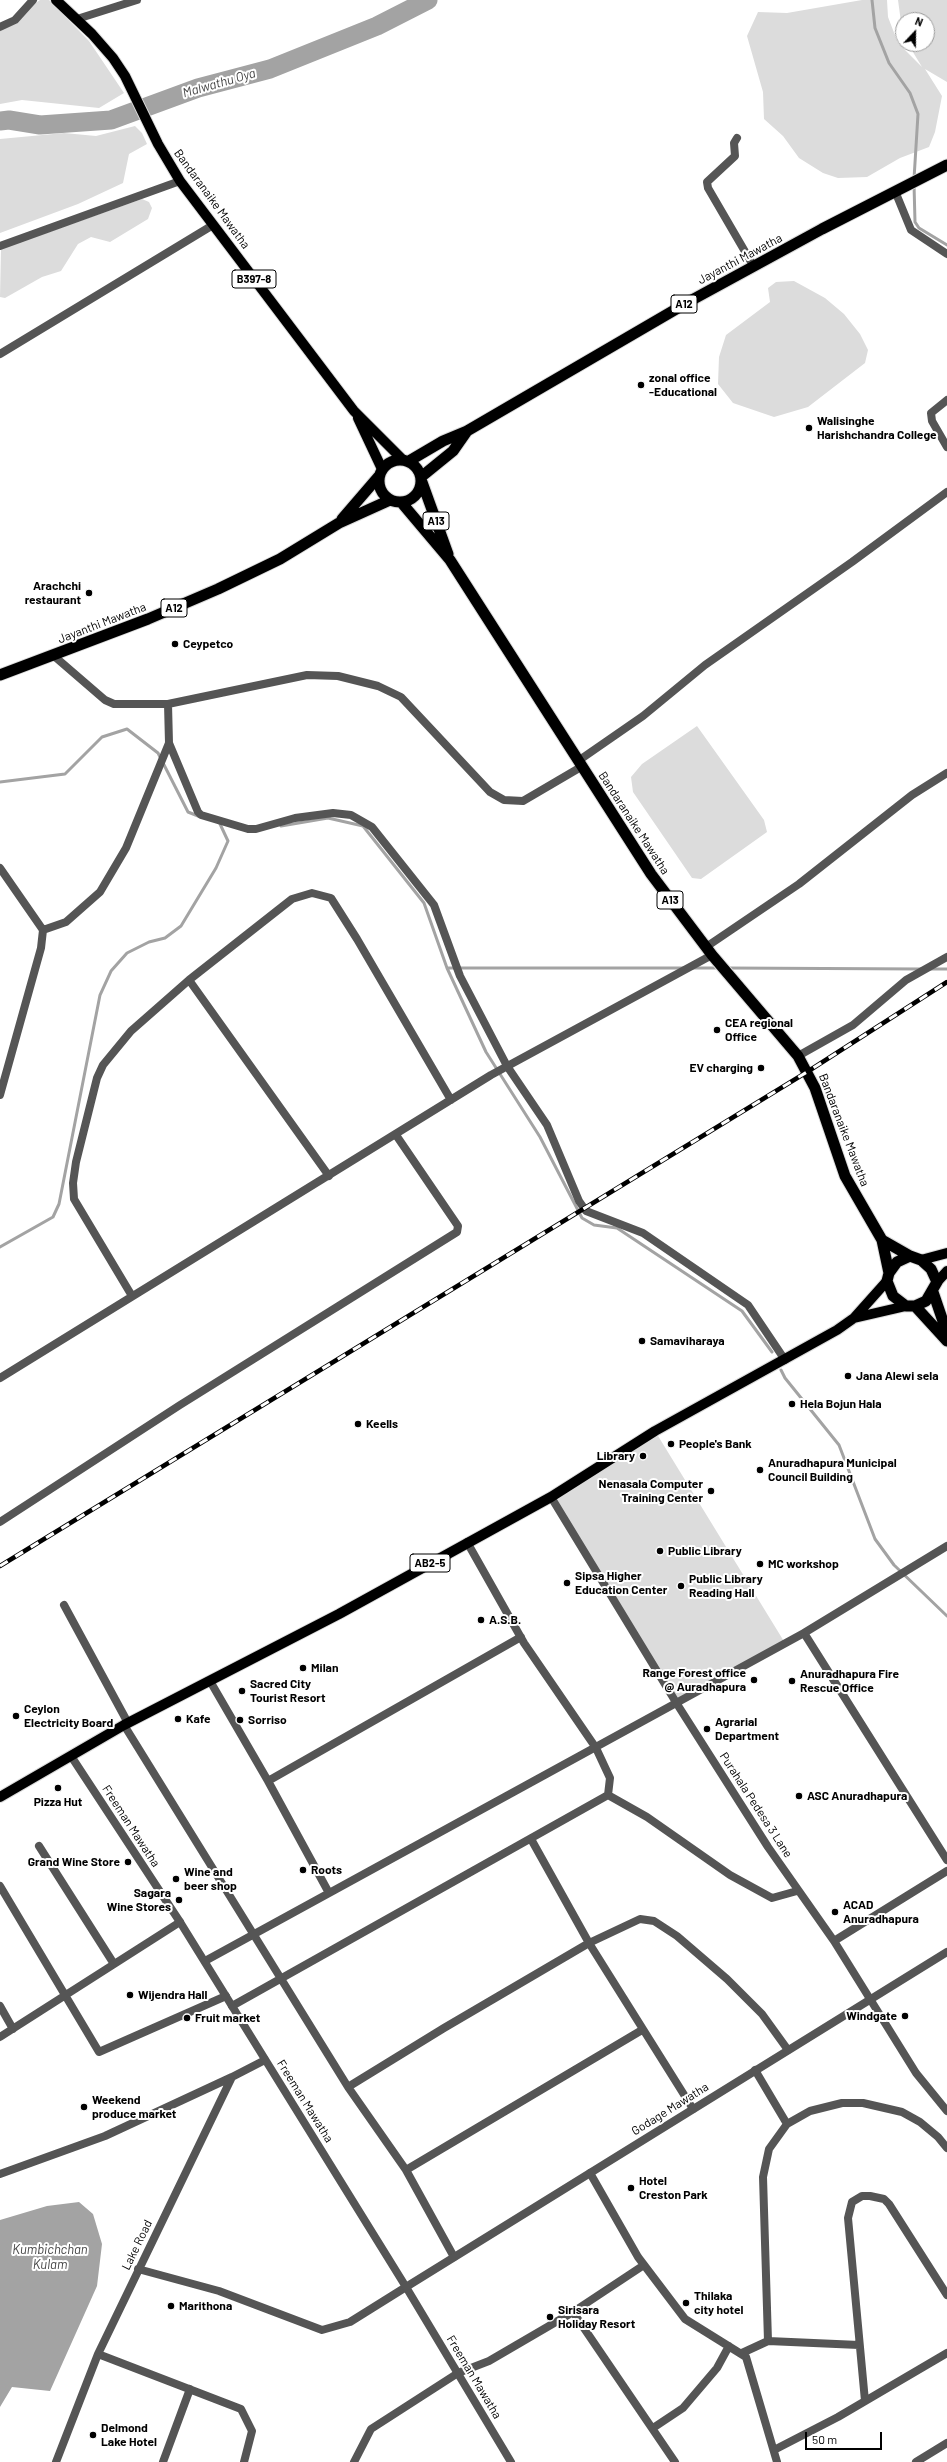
<!DOCTYPE html>
<html>
<head>
<meta charset="utf-8">
<style>
	body { margin:0 }
	#map { position:relative; width:947px; height:2462px; overflow:hidden; background:#fff; font-family:Barlow,sans-serif }
	canvas { display:block }
	.north { position:absolute; left:895px; top:12px; width:40px; height:40px; box-sizing:border-box; background:#fff; border:1px solid #999; border-radius:50%; rotate:22deg; font-size:11px; font-weight:700; line-height:16px; text-align:center; color:#000 }
	.north::after { content:''; display:block; margin:auto; width:14px; height:18px; background:#000; clip-path:polygon(50% 0,100% 100%,50% 72%,0 100%) }
	.scale { position:absolute; left:805px; top:2432px; width:77px; height:18px; box-sizing:border-box; border:2px solid #000; border-top:0; padding-left:5px; font-size:12px; line-height:14px; white-space:nowrap; color:#000; -webkit-text-stroke:3px #fff; paint-order:stroke }
</style>
</head>
<body>
<div id="map">
<canvas width="947" height="2462"></canvas>
<div class="north">N</div>
<div class="scale">50 m</div>
</div>
<script>
const ctx = document.querySelector('canvas').getContext('2d');
ctx.lineJoin = 'round';
function paint(path, color) { ctx.fillStyle = color; ctx.fill(path, 'evenodd'); }
const toPath = rows => new Path2D(rows.map(r => 'M' + r).join(''));
function stroke(path, color, width, dash) { ctx.strokeStyle = color; ctx.lineWidth = width; ctx.lineCap = dash ? 'butt' : 'round'; ctx.setLineDash(dash || []); ctx.stroke(path); }
function label(font, color, halo, rows, align = 'center') {
  ctx.font = font + ' Barlow,sans-serif'; ctx.lineWidth = 4; ctx.setLineDash([]); ctx.textBaseline = 'middle'; ctx.strokeStyle = halo; ctx.fillStyle = color; for (const [text, x, y, turn = 0] of rows) {
    ctx.save(); ctx.translate(x, y); ctx.rotate((+turn || 0) * Math.PI / 180); ctx.textAlign = isNaN(turn) ? turn : align; if (halo) ctx.strokeText(text, 0, 0); ctx.fillText(text, 0, 0); ctx.restore();
  }
}
const green = toPath([
	[40,0,49,0,89,41,124,93,99,108,22,100,0,104,0,27],
	[862,0,887,0,888,17,898,43,922,67,908,44,927,44,927,20,903,20,903,37,898,0,947,0,947,82,925,69,942,96,935,132,929,147,900,158,867,177,838,178,823,173,799,158,783,136,764,119,763,92,747,36,758,12,787,13],
	[135,126,142,133,147,144,129,154,123,183,78,204,0,233,0,139,64,133,96,136],
	[142,199,149,202,152,208,148,219,110,242,91,237,78,244,61,271,42,277,5,298,0,297,1,249],
	[794,281,825,298,844,314,860,334,868,350,865,363,808,407,774,417,733,403,718,384,719,357,726,335,770,302,768,288,776,282],
	[697,726,764,820,767,832,701,879,692,878,633,792,631,777,642,764],
	[655,1431,785,1643,677,1704,551,1497]
]);
const water = toPath([
	[79,2202,93,2214,102,2244,97,2286,50,2391,12,2387,0,2407,0,2220,47,2206]
]);
const stream = toPath([
	[872,0,875,28,889,63,910,93,918,114,914,179],
	[914,184,915,222,919,228,947,245],
	[0,782,65,774,102,737,127,729,158,753,188,812,198,816],
	[281,826,328,818,363,826,424,903,447,968,486,1052,540,1137,582,1218,594,1225,617,1228,742,1311,772,1352],
	[447,968,683,968],
	[693,968,719,968],
	[727,968,921,969],
	[931,969,947,969],
	[0,1247,53,1217,59,1204,100,995,111,971,127,953,149,942,165,938,181,926,216,868,228,841,220,824],
	[781,1370,785,1378,839,1445,875,1539,894,1565,947,1616]
]);
const river = toPath([
	[0,121,9,120,40,125,111,120,198,88,270,69,377,26,428,0]
]);
const minor = toPath([
	[77,19,137,0],
	[0,27,15,20,33,0],
	[737,138,734,143,735,156,707,182,708,188,754,267],
	[895,191,911,230,947,254],
	[0,246,180,181],
	[0,354,213,225],
	[947,400,931,413,932,421,947,447],
	[54,656,105,700,114,704,168,704,307,675,338,676,378,686,401,697,490,792,504,800,523,801,581,767],
	[169,743,198,812,201,815,248,829,256,829,295,818,333,813,351,815,372,827,434,905,460,976,507,1066,547,1125,579,1201,586,1211,643,1233,748,1305,785,1360],
	[578,761,643,716,705,665,852,562,947,492],
	[0,868,43,930,66,922,100,892,126,848,169,743,168,704],
	[706,947,799,884,912,795,947,773],
	[189,980,329,1176],
	[798,1056,853,1025,906,980,947,957],
	[0,1095,41,948,43,930],
	[132,1296,74,1199,73,1183,76,1162,97,1078,103,1065,131,1031,189,980,292,899,312,893,331,898,357,939,451,1100],
	[0,1378,491,1075,712,955],
	[551,1497,677,1704,768,1847,834,1941,916,2073,947,2111],
	[0,1522,180,1405,457,1232,458,1226,396,1135],
	[64,1605,128,1723],
	[804,1633,947,1860],
	[210,1681,268,1781,329,1893],
	[124,1725,348,2087,406,2170,454,2257],
	[268,1781,521,1637],
	[608,1795,647,1817,730,1875,772,1898,797,1891],
	[531,1839,589,1943,693,2109],
	[39,1846,114,1964],
	[0,1886,99,2052,226,1996],
	[834,1941,947,1871],
	[205,1961,804,1633,947,1546],
	[0,2006,13,2029],
	[232,2006,608,1795,610,1778,596,1748,524,1643,467,1542],
	[0,2037,180,1922],
	[755,2070,787,2124],
	[348,2087,444,2028,589,1943,640,1919,654,1921,677,1936,727,1979,762,2014,788,2050],
	[406,2170,642,2030],
	[590,2173,638,2257,685,2319,746,2357,777,2462],
	[0,2174,105,2136,232,2077],
	[138,2269,219,2291,322,2330,350,2322,406,2287],
	[573,2312,675,2462],
	[768,2341,763,2177,769,2149,787,2124,810,2111,842,2103,863,2103,902,2112,920,2122,938,2137,947,2148],
	[742,2353,768,2341,859,2345],
	[98,2354,241,2409,252,2431,244,2462],
	[865,2401,848,2218,852,2202,862,2196,870,2196,884,2199,889,2204,947,2295],
	[653,2428,683,2408,717,2368,729,2346],
	[774,2450,838,2417,947,2353],
	[56,2462,98,2354,232,2077,265,2060],
	[163,2462,190,2389],
	[354,2462,371,2429,458,2373,489,2361,573,2312,644,2265],
	[916,2462,947,2443]
]);
const tertiary = toPath([
	[71,1756,180,1922,406,2287,511,2462],
	[406,2287,947,1952]
]);
const primary = toPath([
	[56,0,92,34,113,58,125,76,158,144,180,181,354,411,402,459],
	[358,418,382,469],
	[921,1260,947,1253],
	[937,1282,947,1271],
	[854,1318,906,1306],
	[0,1797,124,1725,339,1614,551,1497,655,1431,837,1330,854,1318,887,1281]
]);
const trunk = toPath([
	'379 481a21 21 0 1 1 42 0a21 21 0 1 1-42 0Z',
	[409,461,443,441,467,431,690,301,822,229,947,165],
	[421,477,453,451,467,431],
	[422,482,448,554],
	[401,502,450,560,651,874,712,955,798,1056,815,1088,845,1176,882,1240,889,1273],
	[342,519,379,476],
	[0,675,148,619,218,589,280,559,339,523,390,500],
	[882,1240,910,1256],
	[910,1256,921,1260,931,1269,937,1282,926,1301,915,1306,906,1306,893,1296,887,1281,889,1273,897,1262,910,1256],
	[933,1292,947,1333],
	[915,1306,947,1341]
]);
const rail = toPath([
	[0,1566,807,1072,947,982]
]);
const markers = [
	[641,385,4,"#000"],
	[809,428,4,"#000"],
	[89,593,4,"#000"],
	[175,644,4,"#000"],
	[717,1030,4,"#000"],
	[761,1068,4,"#000"],
	[642,1341,4,"#000"],
	[848,1376,4,"#000"],
	[792,1404,4,"#000"],
	[358,1424,4,"#000"],
	[671,1444,4,"#000"],
	[643,1456,4,"#000"],
	[760,1470,4,"#000"],
	[711,1491,4,"#000"],
	[660,1551,4,"#000"],
	[760,1564,4,"#000"],
	[567,1583,4,"#000"],
	[681,1586,4,"#000"],
	[481,1620,4,"#000"],
	[303,1668,4,"#000"],
	[754,1680,4,"#000"],
	[792,1681,4,"#000"],
	[242,1691,4,"#000"],
	[16,1716,4,"#000"],
	[178,1719,4,"#000"],
	[240,1720,4,"#000"],
	[707,1729,4,"#000"],
	[58,1788,4,"#000"],
	[799,1796,4,"#000"],
	[128,1862,4,"#000"],
	[303,1870,4,"#000"],
	[176,1879,4,"#000"],
	[179,1900,4,"#000"],
	[835,1912,4,"#000"],
	[130,1995,4,"#000"],
	[905,2016,4,"#000"],
	[187,2018,4,"#000"],
	[84,2107,4,"#000"],
	[631,2188,4,"#000"],
	[686,2303,4,"#000"],
	[171,2306,4,"#000"],
	[550,2317,4,"#000"],
	[93,2435,4,"#000"]
];
const shields = [
	[254,279,44],
	[684,304,26],
	[436,521,26],
	[174,608,26],
	[670,900,26],
	[430,1563,40]
];
const shieldNames = [
	["B397-8",254,279],
	["A12",684,304],
	["A13",436,521],
	["A12",174,608],
	["A13",670,900],
	["AB2-5",430,1563]
];
const streetNames = [
	["Bandaranaike Mawatha",212,199,54],
	["Jayanthi Mawatha",740,259,-28],
	["Jayanthi Mawatha",102,623,-21],
	["Bandaranaike Mawatha",634,823,57],
	["Bandaranaike Mawatha",844,1130,69],
	["Purahala Pedesa 3 Lane",756,1805,57],
	["Freeman Mawatha",131,1826,57],
	["Freeman Mawatha",305,2101,58],
	["Godage Mawatha",670,2109,-32],
	["Lake Road",137,2245,-64],
	["Freeman Mawatha",474,2377,59]
];
const poiNames = [
	["zonal office",649,378],
	["-Educational",649,392],
	["Walisinghe",817,421],
	["Harishchandra College",817,435],
	["Arachchi",81,586,"right"],
	["restaurant",81,600,"right"],
	["Ceypetco",183,644],
	["CEA regional",725,1023],
	["Office",725,1037],
	["EV charging",753,1068,"right"],
	["Samaviharaya",650,1341],
	["Jana Alewi sela",856,1376],
	["Hela Bojun Hala",800,1404],
	["Keells",366,1424],
	["People's Bank",679,1444],
	["Library",635,1456,"right"],
	["Anuradhapura Municipal",768,1463],
	["Council Building",768,1477],
	["Nenasala Computer",703,1484,"right"],
	["Training Center",703,1498,"right"],
	["Public Library",668,1551],
	["MC workshop",768,1564],
	["Sipsa Higher",575,1576],
	["Education Center",575,1590],
	["Public Library",689,1579],
	["Reading Hall",689,1593],
	["A.S.B.",489,1620],
	["Milan",311,1668],
	["Range Forest office",746,1673,"right"],
	["@ Auradhapura",746,1687,"right"],
	["Anuradhapura Fire",800,1674],
	["Rescue Office",800,1688],
	["Sacred City",250,1684],
	["Tourist Resort",250,1698],
	["Ceylon",24,1709],
	["Electricity Board",24,1723],
	["Kafe",186,1719],
	["Sorriso",248,1720],
	["Agrarial",715,1722],
	["Department",715,1736],
	["ASC Anuradhapura",807,1796],
	["Pizza Hut",58,1802,"center"],
	["Grand Wine Store",120,1862,"right"],
	["Roots",311,1870],
	["Wine and",184,1872],
	["beer shop",184,1886],
	["Sagara",171,1893,"right"],
	["Wine Stores",171,1907,"right"],
	["ACAD",843,1905],
	["Anuradhapura",843,1919],
	["Wijendra Hall",138,1995],
	["Windgate",897,2016,"right"],
	["Fruit market",195,2018],
	["Weekend",92,2100],
	["produce market",92,2114],
	["Hotel",639,2181],
	["Creston Park",639,2195],
	["Thilaka",694,2296],
	["city hotel",694,2310],
	["Marithona",179,2306],
	["Sirisara",558,2310],
	["Holiday Resort",558,2324],
	["Delmond",101,2428],
	["Lake Hotel",101,2442]
];
const waterNames = [
	["Malwathu Oya",219,83,-16],
	["Kumbichchan",50,2250],
	["Kulam",50,2265]
];
paint(green, '#dcdcdc');
paint(water, '#a3a3a3');
stroke(stream, '#a3a3a3', 3);
stroke(river, '#a3a3a3', 19);
stroke(primary, '#dbdbdb', 12);
stroke(trunk, '#dbdbdb', 13);
stroke(minor, '#555', 8);
stroke(tertiary, '#555', 8);
stroke(primary, '#000', 10);
stroke(trunk, '#000', 11);
stroke(rail, '#000', 4.5);
stroke(rail, '#fff', 3, [9]);
for (const [x, y, r, color] of markers) { const dot = new Path2D(); dot.arc(x, y, r, 0, 2 * Math.PI); ctx.fillStyle = color; ctx.fill(dot); stroke(dot, '#fff', 1.5); }
for (const [x, y, w] of shields) { const box = new Path2D(); box.roundRect(x - w / 2, y - 9, w, 18, 3); ctx.fillStyle = '#fff'; ctx.fill(box); stroke(box, '#000', 1); }
label('bold 11px', '#000', null, shieldNames);
label('12px', '#000', '#fff', streetNames);
label('bold 12px', '#000', '#fff', poiNames, 'left');
label('italic 13px', '#444', '#fff', waterNames);
</script>
</body>
</html>
